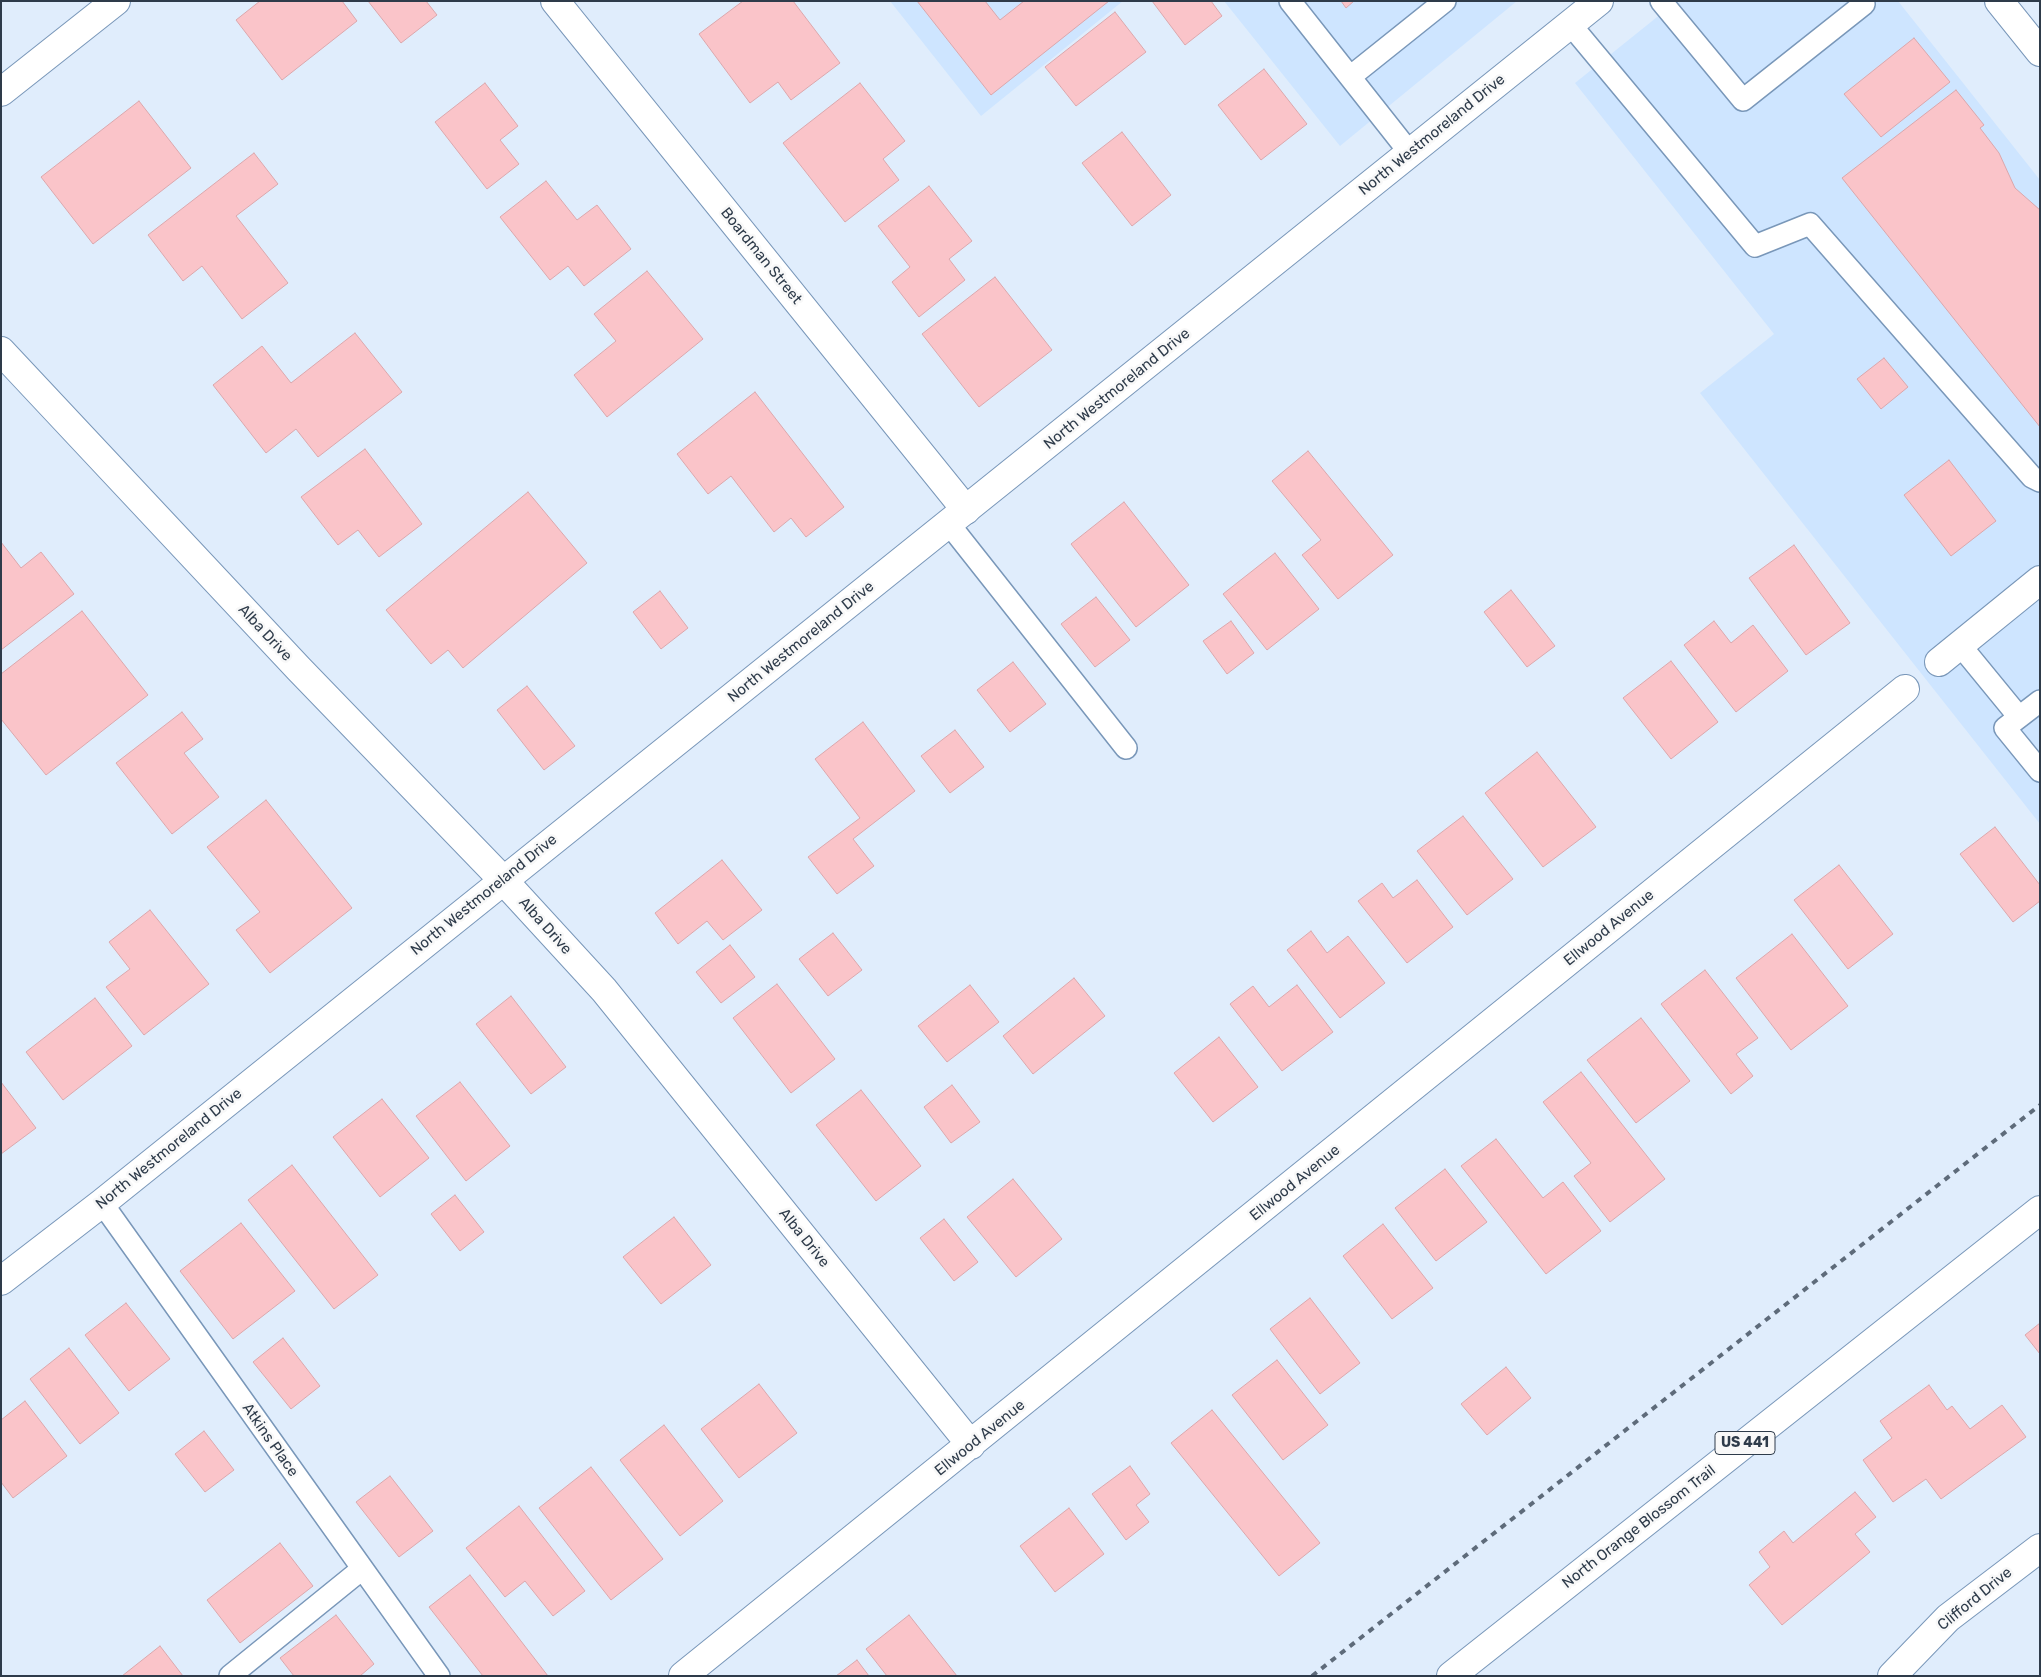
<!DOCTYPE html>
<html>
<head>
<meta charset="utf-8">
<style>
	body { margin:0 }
	#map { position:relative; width:2041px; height:1677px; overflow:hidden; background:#e0edfc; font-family:Rubik,sans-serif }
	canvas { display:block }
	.frame { position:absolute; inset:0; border:2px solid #2e3b4a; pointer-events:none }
</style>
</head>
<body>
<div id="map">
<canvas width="2041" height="1677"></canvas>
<div class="frame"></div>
</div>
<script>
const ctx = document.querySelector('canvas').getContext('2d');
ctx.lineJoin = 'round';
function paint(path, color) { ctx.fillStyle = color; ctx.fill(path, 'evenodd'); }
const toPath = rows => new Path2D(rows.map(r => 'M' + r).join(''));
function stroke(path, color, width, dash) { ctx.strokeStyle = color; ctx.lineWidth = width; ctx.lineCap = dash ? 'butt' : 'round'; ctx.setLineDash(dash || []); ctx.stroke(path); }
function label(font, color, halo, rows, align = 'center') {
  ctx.font = font + ' Rubik,sans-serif'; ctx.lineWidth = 5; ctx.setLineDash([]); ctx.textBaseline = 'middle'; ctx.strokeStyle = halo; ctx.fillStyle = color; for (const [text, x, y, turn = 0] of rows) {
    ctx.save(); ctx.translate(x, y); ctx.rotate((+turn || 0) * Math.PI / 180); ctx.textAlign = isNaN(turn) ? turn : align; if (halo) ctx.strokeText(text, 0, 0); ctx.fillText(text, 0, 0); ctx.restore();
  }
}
const built = toPath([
	[890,1,1123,1,981,116],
	[1224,1,1517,1,1340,146],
	[1677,1,1898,1,2040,180,2040,824,1700,393,1774,334,1575,83]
]);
const building = toPath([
	[260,1,342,1,357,21,282,80,236,20,260,1],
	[368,1,426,1,437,15,401,43,368,1],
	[743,1,793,1,840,63,791,100,778,82,750,103,699,34,743,1],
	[917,1,985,1,1000,20,1024,1,1109,1,991,95,917,1],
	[1152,1,1211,1,1222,16,1185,45,1152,1],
	[1341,1,1354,1,1346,8,1341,1],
	[1115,12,1146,52,1076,106,1045,67,1115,12],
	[1914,38,1950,82,1881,137,1844,94,1914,38],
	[1264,69,1307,124,1261,160,1218,105,1264,69],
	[485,83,518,126,500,140,519,164,487,189,435,122,485,83],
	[860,83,905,141,883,159,899,180,845,222,783,143,860,83],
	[1956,90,1984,125,1980,128,1999,153,2015,188,2040,210,2040,427,1842,178,1956,90],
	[139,101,191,168,93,244,41,177,139,101],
	[1122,132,1171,195,1132,226,1082,163,1122,132],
	[254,153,278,184,236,216,288,283,242,319,202,266,183,281,148,235,254,153],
	[546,181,577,220,597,205,631,249,584,286,568,266,550,280,500,217,546,181],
	[929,186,972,241,949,259,965,280,919,317,892,282,910,267,878,226,929,186],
	[647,271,703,339,607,417,574,375,616,341,594,314,647,271],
	[995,277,1052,350,979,407,922,334,995,277],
	[355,333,402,392,318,457,296,429,266,453,213,385,262,346,291,383,355,333],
	[1884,358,1908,387,1881,409,1857,379,1884,358],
	[755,392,844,507,806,537,791,518,774,532,731,476,708,494,677,454,755,392],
	[365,449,422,524,379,557,358,530,338,545,301,497,365,449],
	[1308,451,1393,555,1338,599,1302,555,1321,540,1272,481,1308,451],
	[1949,460,1996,521,1951,556,1904,495,1949,460],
	[528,492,587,563,463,668,448,650,431,664,386,610,528,492],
	[1124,502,1189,585,1136,627,1071,544,1124,502],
	[1,542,21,568,41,552,74,594,1,650,1,542],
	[1794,545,1850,623,1806,655,1749,578,1794,545],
	[1275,553,1319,609,1267,650,1223,594,1275,553],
	[1511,590,1555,646,1527,667,1484,612,1511,590],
	[660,591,688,628,661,649,633,612,660,591],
	[1096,597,1130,640,1095,667,1061,624,1096,597],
	[82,611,148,695,46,775,1,719,1,674,82,611],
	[1231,621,1254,653,1227,674,1203,641,1231,621],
	[1714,621,1731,643,1753,625,1788,671,1736,712,1684,645,1714,621],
	[1671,661,1718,722,1671,759,1623,698,1671,661],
	[1013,662,1046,704,1010,732,977,690,1013,662],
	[527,686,575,746,544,770,497,710,527,686],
	[182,712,203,739,184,753,219,797,172,834,116,763,182,712],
	[863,722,915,791,853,839,874,866,837,894,808,857,860,818,815,759,863,722],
	[955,730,984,767,950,793,921,756,955,730],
	[1537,752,1596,827,1543,867,1485,793,1537,752],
	[266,800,352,908,270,973,236,930,260,912,207,847,266,800],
	[1463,816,1513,879,1467,915,1417,851,1463,816],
	[1995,827,2040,885,2040,901,2013,922,1960,854,1995,827],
	[722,860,762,910,723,940,707,921,678,944,655,913,722,860],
	[1839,865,1893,934,1848,969,1794,900,1839,865],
	[1417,880,1453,927,1407,963,1358,901,1382,883,1393,898,1417,880],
	[150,910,209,984,144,1035,106,987,130,969,109,942,150,910],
	[1311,931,1327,953,1348,936,1385,983,1340,1018,1287,950,1311,931],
	[833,933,862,970,828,996,799,959,833,933],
	[1792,934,1848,1006,1791,1050,1736,978,1792,934],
	[730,945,755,977,721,1003,696,972,730,945],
	[1705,970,1758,1038,1736,1054,1753,1076,1731,1094,1661,1004,1705,970],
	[1074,978,1105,1016,1033,1074,1003,1036,1074,978],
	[777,984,835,1059,791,1093,733,1018,777,984],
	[970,985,999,1022,947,1062,918,1026,970,985],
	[1297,985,1333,1032,1282,1071,1230,1004,1253,986,1269,1007,1297,985],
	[511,996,566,1067,531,1094,476,1024,511,996],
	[95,998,132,1046,63,1100,26,1052,95,998],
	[1641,1018,1690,1081,1636,1123,1587,1060,1641,1018],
	[1219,1037,1258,1087,1213,1122,1174,1073,1219,1037],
	[1581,1072,1665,1179,1610,1222,1574,1176,1591,1163,1543,1102,1581,1072],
	[1,1082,36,1128,1,1154,1,1082],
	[460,1082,510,1146,466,1181,416,1116,460,1082],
	[952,1085,980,1122,951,1143,924,1107,952,1085],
	[861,1090,921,1166,876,1201,816,1125,861,1090],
	[382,1099,429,1158,380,1197,333,1137,382,1099],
	[1496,1139,1543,1198,1563,1182,1601,1231,1546,1274,1461,1166,1496,1139],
	[292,1165,378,1275,334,1309,248,1200,292,1165],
	[1445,1169,1487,1222,1436,1261,1395,1208,1445,1169],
	[1013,1179,1062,1239,1016,1277,967,1217,1013,1179],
	[455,1195,484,1232,460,1251,431,1214,455,1195],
	[674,1217,711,1265,661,1304,623,1257,674,1217],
	[944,1219,978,1262,954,1281,920,1238,944,1219],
	[241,1223,295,1291,233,1339,180,1271,241,1223],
	[1383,1224,1433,1288,1392,1319,1343,1256,1383,1224],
	[1310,1298,1360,1363,1320,1394,1270,1329,1310,1298],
	[126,1303,170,1359,129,1391,85,1335,126,1303],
	[2040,1323,2040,1354,2025,1335,2040,1323],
	[283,1338,320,1386,291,1409,253,1362,283,1338],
	[69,1348,119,1413,80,1444,30,1379,69,1348],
	[1277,1360,1328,1425,1283,1460,1232,1395,1277,1360],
	[1506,1367,1531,1398,1487,1435,1461,1404,1506,1367],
	[759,1384,797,1433,739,1478,701,1429,759,1384],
	[1929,1385,1947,1410,1952,1406,1970,1429,2002,1405,2026,1437,1941,1499,1926,1479,1893,1502,1863,1460,1892,1438,1880,1421,1929,1385],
	[25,1401,67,1456,13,1498,1,1482,1,1420,25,1401],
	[1212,1410,1320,1543,1279,1576,1171,1443,1212,1410],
	[664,1425,723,1501,680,1536,620,1460,664,1425],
	[204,1431,234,1470,205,1492,175,1454,204,1431],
	[1130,1466,1150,1494,1136,1505,1149,1522,1126,1540,1092,1494,1130,1466],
	[591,1467,663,1559,611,1600,539,1508,591,1467],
	[390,1476,433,1531,399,1557,356,1502,390,1476],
	[1855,1492,1876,1517,1855,1534,1870,1552,1782,1625,1749,1585,1770,1567,1759,1552,1784,1531,1793,1543,1855,1492],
	[519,1506,585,1591,553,1616,525,1581,505,1597,466,1548,519,1506],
	[1069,1508,1104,1554,1055,1592,1020,1546,1069,1508],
	[280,1543,313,1586,240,1643,207,1600,280,1543],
	[470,1575,548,1676,483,1676,429,1607,470,1575],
	[336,1615,374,1664,360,1676,294,1676,280,1658,336,1615],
	[909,1615,957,1676,887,1676,866,1649,909,1615],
	[160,1646,183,1676,122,1676,160,1646],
	[857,1660,869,1676,836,1676,857,1660]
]);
const lane = toPath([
	[1290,1,1350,77],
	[1661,1,1743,100,1864,4],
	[1570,24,1755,246,1810,224,2032,477,2040,481],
	[1410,153,1350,77,1445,1],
	[949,524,1126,748],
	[1960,645,2019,717],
	[2040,701,2005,728,2040,771],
	[102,1203,439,1676],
	[230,1676,362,1569]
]);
const street = toPath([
	[555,1,966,510],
	[1,92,116,1],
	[1,351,299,669,503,880,604,990,971,1445],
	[1939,662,2040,580],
	[683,1676,1905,689],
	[1892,1676,1948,1618,2040,1548]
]);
const secondary = toPath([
	[1,1281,102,1203,1599,1]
]);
const primary = toPath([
	[1451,1676,2040,1210]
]);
const highway = toPath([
	[1999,1,2040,52]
]);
const rail = toPath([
	[1312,1676,2040,1105]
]);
const shields = [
	[1745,1443,60]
];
const shieldNames = [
	["US 441",1745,1443]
];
const streetNames = [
	["North Westmoreland Drive",1432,135,-39],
	["Boardman Street",761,256,51],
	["North Westmoreland Drive",1117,389,-39],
	["Alba Drive",265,633,47],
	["North Westmoreland Drive",801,642,-39],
	["North Westmoreland Drive",484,895,-39],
	["Alba Drive",545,926,48],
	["Ellwood Avenue",1609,928,-39],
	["North Westmoreland Drive",169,1149,-39],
	["Ellwood Avenue",1295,1183,-39],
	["Alba Drive",804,1238,51],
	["Ellwood Avenue",980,1438,-39],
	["Atkins Place",270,1440,55],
	["North Orange Blossom Trail",1639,1527,-38],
	["Clifford Drive",1975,1599,-39]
];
paint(built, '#cee5ff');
paint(building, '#fac4c9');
stroke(building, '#dba7ac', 1);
stroke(lane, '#7997b9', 24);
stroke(street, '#7997b9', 30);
stroke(secondary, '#7997b9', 30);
stroke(primary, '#7997b9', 30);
stroke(highway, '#7997b9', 30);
stroke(lane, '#fff', 21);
stroke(street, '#fff', 28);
stroke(secondary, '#fff', 28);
stroke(primary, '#fff', 28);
stroke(highway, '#fff', 28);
stroke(rail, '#5e6b7a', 4, [6, 6]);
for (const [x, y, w] of shields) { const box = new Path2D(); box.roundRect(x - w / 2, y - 11.5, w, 23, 4); ctx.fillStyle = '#f8f8f8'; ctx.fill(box); stroke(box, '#2e3b4a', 1); }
label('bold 14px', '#2e3b4a', null, shieldNames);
label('15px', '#2e3b4a', '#f8f8f8', streetNames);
</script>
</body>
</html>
